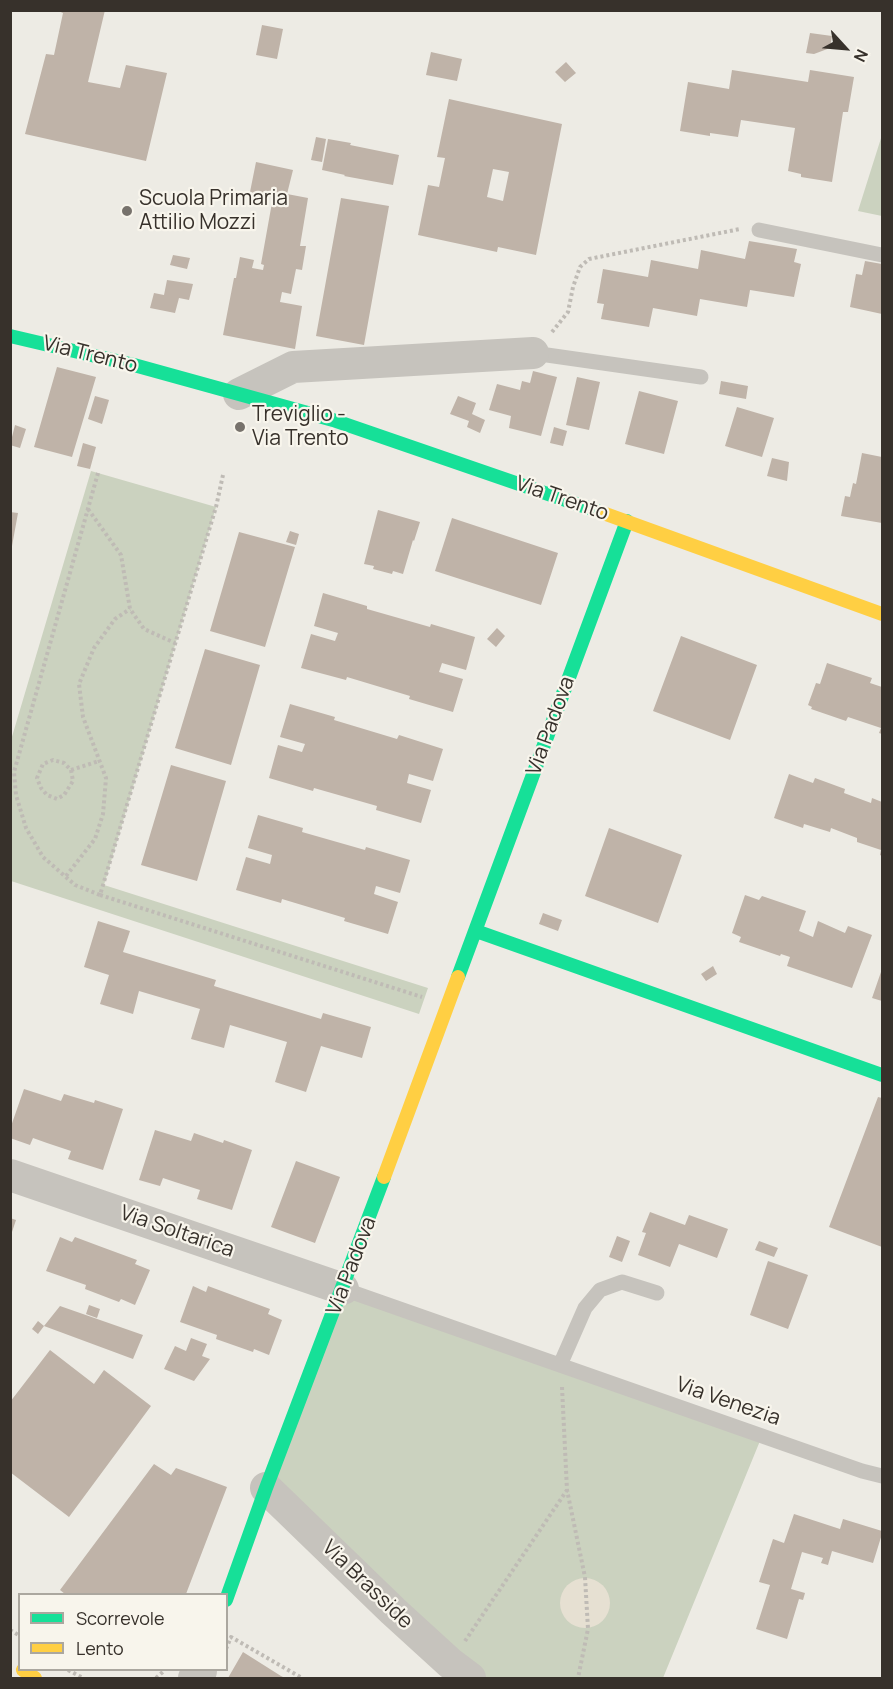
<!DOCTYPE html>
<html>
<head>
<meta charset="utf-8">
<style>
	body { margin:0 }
	#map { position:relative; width:893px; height:1689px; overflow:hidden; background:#edebe4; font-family:Manrope,sans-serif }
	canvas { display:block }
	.frame { position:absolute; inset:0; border:12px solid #37312b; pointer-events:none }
	.legend { position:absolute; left:18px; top:1593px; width:210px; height:78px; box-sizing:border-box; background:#f8f5ec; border:2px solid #aba79f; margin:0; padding:8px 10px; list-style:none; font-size:18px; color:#37312b }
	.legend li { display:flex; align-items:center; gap:12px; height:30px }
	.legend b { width:30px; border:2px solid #aba79f }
	.north { position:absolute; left:815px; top:18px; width:60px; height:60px; -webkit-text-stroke:4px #f8f5ec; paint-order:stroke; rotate:116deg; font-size:16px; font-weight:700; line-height:24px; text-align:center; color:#37312b }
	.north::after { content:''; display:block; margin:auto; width:21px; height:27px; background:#37312b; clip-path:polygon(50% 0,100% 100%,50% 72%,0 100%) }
</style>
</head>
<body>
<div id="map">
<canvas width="893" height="1689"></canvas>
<div class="frame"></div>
<ul class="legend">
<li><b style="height:8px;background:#16e098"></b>Scorrevole</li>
<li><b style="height:8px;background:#ffcf43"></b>Lento</li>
</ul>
<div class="north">N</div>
</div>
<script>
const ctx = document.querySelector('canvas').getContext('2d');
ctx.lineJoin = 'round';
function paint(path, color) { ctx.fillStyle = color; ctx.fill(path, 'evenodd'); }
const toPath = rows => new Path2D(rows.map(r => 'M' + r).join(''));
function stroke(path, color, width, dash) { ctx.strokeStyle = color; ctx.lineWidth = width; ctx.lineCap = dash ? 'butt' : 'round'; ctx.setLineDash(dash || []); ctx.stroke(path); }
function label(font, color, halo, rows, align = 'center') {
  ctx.font = font + ' Manrope,sans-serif'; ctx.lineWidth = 4.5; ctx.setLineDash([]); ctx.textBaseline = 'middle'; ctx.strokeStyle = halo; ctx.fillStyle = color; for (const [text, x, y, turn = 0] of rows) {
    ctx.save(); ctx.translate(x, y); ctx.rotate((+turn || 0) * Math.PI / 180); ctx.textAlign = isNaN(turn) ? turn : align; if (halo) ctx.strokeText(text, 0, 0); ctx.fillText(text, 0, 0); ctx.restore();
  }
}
const green = toPath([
	[882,135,882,216,858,211],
	[91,471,216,507,104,885,428,988,419,1014,11,881,11,740],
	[343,1289,762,1436,663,1678,470,1678,266,1488]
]);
const plaza = toPath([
	'560 1603a25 25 0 1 1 50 0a25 25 0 1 1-50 0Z'
]);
const building = toPath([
	[56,10,105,10,88,82,120,88,126,65,167,73,146,161,25,134,46,54,54,55,63,13],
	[262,25,283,29,277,59,256,55],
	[810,33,832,36,830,48,814,54,806,53],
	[431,52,462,59,457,81,426,75],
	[566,62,576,73,565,82,555,72],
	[732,70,808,82,810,70,854,77,848,112,843,112,832,182,801,177,801,174,788,171,795,128,741,120,738,137,710,133,710,136,680,131,688,82,729,89],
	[449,99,562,124,536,255,498,247,497,252,418,235,428,185,439,187,445,158,437,157],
	[493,169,509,172,503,201,487,197],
	[316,137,326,139,322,162,311,160],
	[328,139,351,143,350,145,399,155,393,185,344,176,345,175,322,170],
	[256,162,293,170,287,194,308,198,300,246,306,246,302,270,296,269,291,294,282,292,280,302,302,306,295,349,223,335,234,278,236,278,240,257,254,260,252,268,263,270,264,265,261,264,273,197,250,192],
	[341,198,389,206,364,345,316,336],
	[749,241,797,249,794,262,801,264,794,297,750,290,747,307,700,299,697,316,653,308,649,327,601,319,604,304,597,303,603,269,648,277,651,260,698,269,701,250,745,259],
	[173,255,190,258,187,269,170,265],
	[865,261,882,264,882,314,850,307,856,274,862,275],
	[167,280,193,284,189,300,179,298,175,313,150,308,154,293,164,295],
	[57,367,96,377,72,457,34,447],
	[533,371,557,377,541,436,509,428,511,416,489,410,497,384,520,390,522,381,530,383],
	[577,377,600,382,589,430,566,425],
	[721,381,748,386,746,399,719,394],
	[639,391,678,401,664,454,625,444],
	[95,396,109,400,102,424,88,419],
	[458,396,476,403,472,414,485,420,480,433,467,427,469,421,450,414],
	[737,407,774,418,762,457,725,446],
	[15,425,26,429,20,448,10,445],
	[554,427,567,431,563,446,550,443],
	[83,443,96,447,90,469,77,466],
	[862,453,882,457,882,523,841,516,845,496,850,497,853,483,856,484],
	[772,458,789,462,787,481,767,476],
	[378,510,420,522,414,541,413,540,403,574,393,571,392,574,373,569,374,566,364,564],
	[10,512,18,513,12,546,10,546],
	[452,518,558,553,541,605,435,571],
	[290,531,299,534,296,545,286,542],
	[239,532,295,547,265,647,210,631],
	[323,593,367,606,367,609,430,627,431,624,475,637,466,670,442,663,439,672,463,679,453,712,409,699,410,696,347,677,346,680,301,668,311,634,335,641,338,633,314,626],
	[497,628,505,636,496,647,487,639],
	[681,636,757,665,730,740,653,711],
	[205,649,260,665,231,765,175,748],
	[827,663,872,678,870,683,882,687,882,734,879,733,881,728,848,717,846,721,811,709,812,707,808,705,816,683,820,684],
	[290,704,335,717,334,720,397,739,399,735,443,749,433,781,409,774,407,783,431,790,421,823,376,810,377,806,314,788,313,791,269,778,278,745,302,752,305,744,280,737],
	[171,765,226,781,197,881,141,865],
	[789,774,813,783,815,778,845,789,844,793,871,803,872,798,882,802,882,856,880,855,881,850,857,842,857,838,831,828,830,832,804,824,803,828,774,818],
	[258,815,303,828,302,832,365,850,366,847,410,860,400,893,376,886,374,894,398,902,388,934,344,921,345,918,282,899,281,903,236,890,246,857,270,864,272,855,248,848],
	[609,828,682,855,658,923,585,896],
	[745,895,759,900,762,896,806,911,799,931,813,937,818,921,845,933,848,926,872,935,852,988,787,966,790,957,781,954,780,956,739,942,741,937,732,933],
	[543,913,562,920,558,931,539,924],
	[98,921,130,931,123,952,216,980,214,986,321,1019,323,1013,371,1027,362,1058,321,1046,306,1092,275,1082,287,1042,230,1025,224,1048,191,1039,200,1009,139,991,133,1014,100,1004,109,975,84,967],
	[713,966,717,974,706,981,701,974],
	[882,969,882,1001,872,998],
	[24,1089,61,1101,64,1094,94,1103,95,1100,123,1109,103,1170,68,1159,71,1151,47,1143,33,1138,30,1145,10,1138,10,1129],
	[878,1097,882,1098,882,1247,829,1227],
	[155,1130,191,1141,194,1133,223,1143,224,1140,252,1150,232,1210,197,1199,200,1190,175,1182,163,1178,160,1186,139,1180],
	[296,1161,340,1177,315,1243,271,1227],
	[650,1212,685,1225,689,1215,728,1229,717,1258,679,1244,670,1267,638,1255,646,1233,642,1232],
	[10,1218,16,1220,11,1235,10,1235],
	[617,1236,630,1241,622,1262,609,1257],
	[60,1237,72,1242,75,1237,99,1246,137,1260,135,1264,150,1270,135,1305,121,1299,119,1302,85,1289,86,1285,46,1271],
	[759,1241,778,1248,774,1257,755,1250],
	[768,1261,808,1275,788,1329,750,1315],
	[193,1286,206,1292,208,1286,270,1309,268,1314,282,1320,269,1355,254,1349,253,1352,216,1339,217,1335,180,1322],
	[89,1305,100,1309,97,1318,86,1314],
	[60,1306,143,1335,133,1359,44,1326],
	[38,1321,44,1326,38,1334,32,1329],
	[191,1338,207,1344,202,1356,210,1359,194,1381,164,1369,175,1346,186,1351],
	[50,1350,94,1384,104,1370,151,1406,69,1517,10,1472,10,1402],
	[154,1464,171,1475,176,1468,227,1487,186,1594,65,1594,60,1590],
	[794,1514,840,1529,843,1519,882,1531,882,1534,873,1563,832,1551,828,1565,821,1563,823,1558,802,1552,791,1589,805,1593,803,1600,799,1599,787,1639,756,1629,770,1585,759,1582,773,1539,784,1543],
	[243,1652,281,1676,285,1678,228,1678]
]);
const path = toPath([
	[552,332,568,312,573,287,580,267,589,259,740,229],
	[98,473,14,772,16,795,26,828,43,857,75,885,100,895,216,507,223,475],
	[88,509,121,555,130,609,144,629,175,643],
	[71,770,73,781,64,795,57,799,47,795,41,788,37,778,43,764,53,760,64,763,71,770,99,761],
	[66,876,95,839,103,814,106,778,83,717,79,684,94,648,115,619,130,609],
	[100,895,422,997],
	[562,1387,567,1490,585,1577,588,1629,578,1678],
	[10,1630,20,1636],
	[465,1641,567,1490],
	[226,1649,231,1637,302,1678],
	[68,1670,83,1678],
	[156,1678,165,1670]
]);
const lane = toPath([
	[759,230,882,255],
	[533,353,701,377],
	[343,1289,862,1471,882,1476],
	[560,1365,585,1308,600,1290,622,1282,657,1293]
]);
const street = toPath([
	[239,394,293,367,533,353],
	[10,1175,343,1289],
	[266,1488,393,1611,450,1663,470,1678],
	[194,1678,201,1671]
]);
const fast = toPath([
	[10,336,134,365,333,420,603,513],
	[476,931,882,1075],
	[458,977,627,521],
	[226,1600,266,1488,384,1177]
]);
const slow = toPath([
	[603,513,882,614],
	[384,1177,458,977],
	[23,1670,35,1678]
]);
const markers = [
	[127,211,6,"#77726c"],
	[240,427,6,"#77726c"]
];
const poiNames = [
	["Scuola Primaria",139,199],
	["Attilio Mozzi",139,223],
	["Treviglio -",252,415],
	["Via Trento",252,439]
];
const streetNames = [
	["Via Trento",90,355,14],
	["Via Trento",562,499,19],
	["Via Padova",551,726,-70],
	["Via Soltarica",177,1232,19],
	["Via Padova",352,1266,-69],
	["Via Venezia",728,1402,19],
	["Via Brasside",367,1585,44]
];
paint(green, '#cbd2bf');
paint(plaza, '#e6e0d2');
paint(building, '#bfb3a8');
stroke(path, '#bfbbb5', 4, [3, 3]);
stroke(lane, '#c6c3bd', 15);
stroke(street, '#c6c3bd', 32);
stroke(fast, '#16e098', 14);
stroke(slow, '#ffcf43', 14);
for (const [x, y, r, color] of markers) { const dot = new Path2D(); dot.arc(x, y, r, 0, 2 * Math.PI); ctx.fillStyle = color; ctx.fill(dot); stroke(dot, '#f8f5ec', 2); }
label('21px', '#37312b', '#f8f5ec', poiNames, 'left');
label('21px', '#37312b', '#f8f5ec', streetNames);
</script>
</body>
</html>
